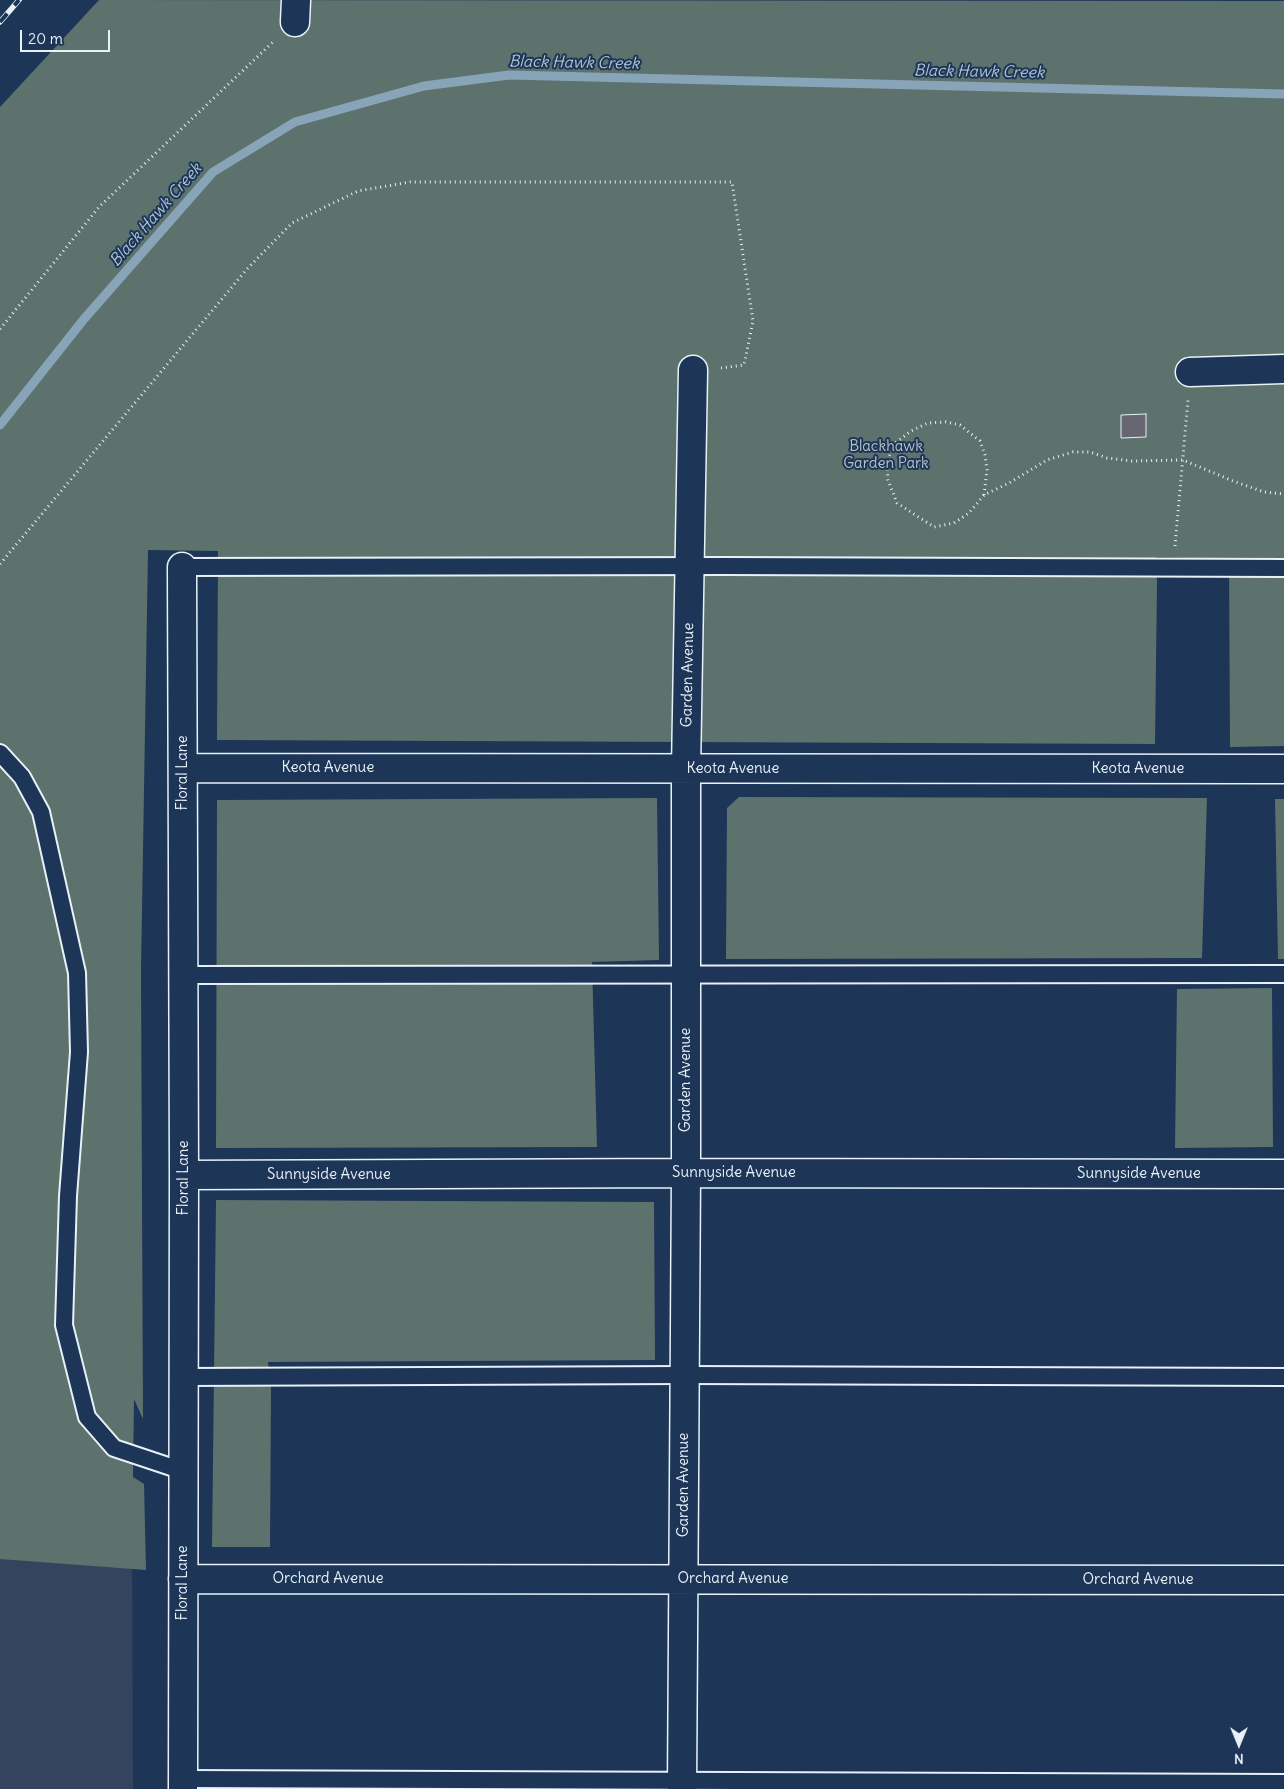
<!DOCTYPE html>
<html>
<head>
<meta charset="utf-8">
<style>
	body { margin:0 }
	#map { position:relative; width:1284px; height:1789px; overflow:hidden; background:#1d3557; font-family:Delius,sans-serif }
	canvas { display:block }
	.north { position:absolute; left:1214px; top:1719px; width:50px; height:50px; -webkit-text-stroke:4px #1d3557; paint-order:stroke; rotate:180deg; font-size:14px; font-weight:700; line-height:20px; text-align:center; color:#e8f1f8 }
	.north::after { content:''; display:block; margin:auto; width:18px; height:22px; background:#e8f1f8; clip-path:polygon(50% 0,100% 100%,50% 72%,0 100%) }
	.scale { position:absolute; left:20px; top:30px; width:90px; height:22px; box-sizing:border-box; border:2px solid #e8f1f8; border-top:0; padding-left:6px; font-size:15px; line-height:18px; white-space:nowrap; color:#e8f1f8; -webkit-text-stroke:4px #1d3557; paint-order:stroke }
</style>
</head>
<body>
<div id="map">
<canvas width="1284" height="1789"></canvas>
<div class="north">N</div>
<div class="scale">20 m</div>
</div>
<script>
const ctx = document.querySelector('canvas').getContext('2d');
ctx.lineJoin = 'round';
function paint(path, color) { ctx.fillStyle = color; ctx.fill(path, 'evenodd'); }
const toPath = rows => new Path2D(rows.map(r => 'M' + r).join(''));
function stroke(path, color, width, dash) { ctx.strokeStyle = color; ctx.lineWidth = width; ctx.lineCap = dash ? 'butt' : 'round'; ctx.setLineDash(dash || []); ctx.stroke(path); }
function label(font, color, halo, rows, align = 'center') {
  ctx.font = font + ' Delius,sans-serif'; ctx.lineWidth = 4; ctx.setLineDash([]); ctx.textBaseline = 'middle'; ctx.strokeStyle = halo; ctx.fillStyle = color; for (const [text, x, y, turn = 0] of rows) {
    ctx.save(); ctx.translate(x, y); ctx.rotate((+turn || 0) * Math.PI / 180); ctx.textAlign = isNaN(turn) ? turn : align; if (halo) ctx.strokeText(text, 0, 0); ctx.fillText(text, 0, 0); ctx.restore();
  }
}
const built = toPath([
	[132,1528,133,1789,0,1789,0,1531]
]);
const green = toPath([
	[99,0,1284,1,1284,746,1230,747,1229,559,1156,557,1157,583,1155,744,217,740,218,551,148,550,141,970,143,1419,134,1399,133,1477,144,1484,146,1570,0,1559,0,107],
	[739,797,1207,798,1202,958,726,959,727,808],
	[657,798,659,960,592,962,597,1147,216,1148,217,800],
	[1275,799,1284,799,1284,959,1278,959],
	[1272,988,1273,1147,1175,1148,1177,989],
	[216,1200,654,1202,655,1360,268,1362,271,1389,270,1547,212,1547]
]);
const stream = toPath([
	[0,425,84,319,213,172,295,122,424,86,509,75,1284,94]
]);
const building = toPath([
	[1146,414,1146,437,1121,438,1121,415,1146,414]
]);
const path = toPath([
	[0,329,99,207,274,41],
	[984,495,987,470,985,455,980,441,960,425,946,422,928,423,911,431,894,444,887,462,888,480,897,503,934,527,954,523,969,513,984,495,1009,483,1047,460,1073,452,1090,452,1107,458,1132,461,1183,460,1233,481,1264,492,1284,494],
	[1175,546,1188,400],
	[0,564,247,269,292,223,358,191,410,182,732,182,753,321,744,365,721,368]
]);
const service = toPath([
	[182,567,726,566,1284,568],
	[0,753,22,777,41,812,77,973,79,1052,68,1196,64,1325,87,1417,114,1448,183,1471],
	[184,975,1284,974],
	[183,1377,685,1375,1284,1377],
	[183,1779,1284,1783]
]);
const minor = toPath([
	[295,22,296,0],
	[1190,372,1284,369],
	[182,567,184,1175,183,1789],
	[183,768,1284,769],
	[184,1175,686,1173,1284,1174],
	[183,1579,1284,1580],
	[682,1789,686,1173,686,769,693,370]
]);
const rail = toPath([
	[0,22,19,0]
]);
const parkNames = [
	["Blackhawk",886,447],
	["Garden Park",886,464]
];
const streetNames = [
	["Garden Avenue",688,675,-89],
	["Keota Avenue",328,768],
	["Keota Avenue",733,769],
	["Keota Avenue",1138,769],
	["Floral Lane",183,773,-90],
	["Garden Avenue",686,1080,-90],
	["Sunnyside Avenue",734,1173],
	["Sunnyside Avenue",1139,1174],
	["Sunnyside Avenue",329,1175],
	["Floral Lane",184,1178,-90],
	["Garden Avenue",684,1485,-90],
	["Orchard Avenue",328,1579],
	["Orchard Avenue",733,1579],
	["Orchard Avenue",1138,1580],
	["Floral Lane",183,1583,-90]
];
const waterNames = [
	["Black Hawk Creek",574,63,1],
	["Black Hawk Creek",979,72,1],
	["Black Hawk Creek",156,215,-49]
];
paint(built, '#34445f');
paint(green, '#5d726d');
stroke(stream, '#87a4b8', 9);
paint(building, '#696673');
stroke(building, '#e8f1f8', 1);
stroke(service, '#e8f1f8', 20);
stroke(minor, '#e8f1f8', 31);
stroke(path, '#e8f1f8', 3, [1, 4]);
stroke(service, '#1d3557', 16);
stroke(minor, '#1d3557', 28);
stroke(rail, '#e8f1f8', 5.5);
stroke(rail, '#1d3557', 4, [11]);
label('15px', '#b7c5c7', '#1d3557', parkNames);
label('15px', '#e8f1f8', '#1d3557', streetNames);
label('italic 16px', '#afc4d3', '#1d3557', waterNames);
</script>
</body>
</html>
